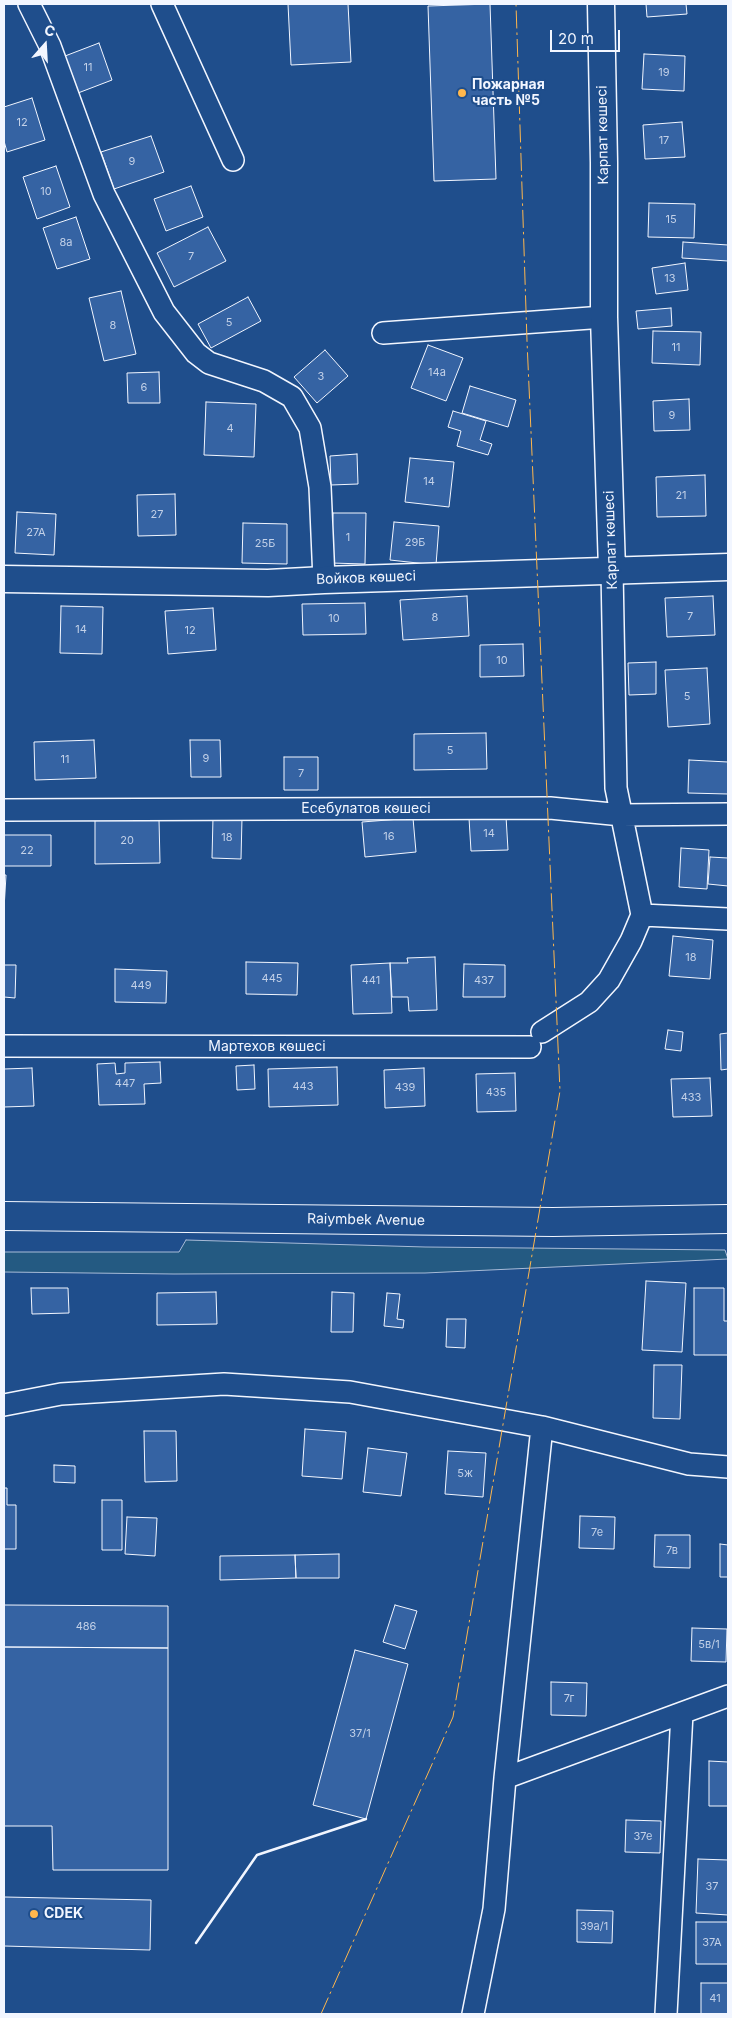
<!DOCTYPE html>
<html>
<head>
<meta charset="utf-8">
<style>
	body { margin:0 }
	#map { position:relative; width:732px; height:2018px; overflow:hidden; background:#1f4e8c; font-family:Inter,sans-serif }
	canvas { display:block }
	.frame { position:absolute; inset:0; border:5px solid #f2f6ff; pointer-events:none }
	.north { position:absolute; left:20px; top:20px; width:50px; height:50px; -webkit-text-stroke:4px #1f4e8c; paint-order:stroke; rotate:19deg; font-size:14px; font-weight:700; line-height:20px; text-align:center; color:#f2f6ff }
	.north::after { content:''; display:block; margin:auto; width:18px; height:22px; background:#f2f6ff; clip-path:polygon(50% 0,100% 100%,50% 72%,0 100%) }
	.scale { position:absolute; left:550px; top:30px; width:70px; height:22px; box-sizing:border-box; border:2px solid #f2f6ff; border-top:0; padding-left:6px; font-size:15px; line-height:18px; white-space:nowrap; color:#f2f6ff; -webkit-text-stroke:4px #1f4e8c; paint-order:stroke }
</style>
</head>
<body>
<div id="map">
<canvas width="732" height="2018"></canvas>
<div class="frame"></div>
<div class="north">С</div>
<div class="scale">20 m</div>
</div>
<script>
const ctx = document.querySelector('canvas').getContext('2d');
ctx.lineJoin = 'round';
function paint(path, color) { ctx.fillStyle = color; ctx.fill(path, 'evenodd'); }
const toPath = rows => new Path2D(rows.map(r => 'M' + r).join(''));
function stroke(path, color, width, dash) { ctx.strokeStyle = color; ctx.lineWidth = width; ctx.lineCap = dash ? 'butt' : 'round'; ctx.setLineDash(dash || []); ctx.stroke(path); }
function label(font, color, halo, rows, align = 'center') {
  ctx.font = font + ' Inter,sans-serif'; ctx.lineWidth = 4; ctx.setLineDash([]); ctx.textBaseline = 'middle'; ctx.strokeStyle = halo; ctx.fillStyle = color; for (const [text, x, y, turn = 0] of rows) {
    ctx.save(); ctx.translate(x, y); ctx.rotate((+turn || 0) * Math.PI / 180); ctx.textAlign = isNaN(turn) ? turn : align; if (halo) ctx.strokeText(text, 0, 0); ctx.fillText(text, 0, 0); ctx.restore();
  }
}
const green = toPath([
	[186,1240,425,1247,725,1250,728,1259,425,1273,174,1274,4,1272,4,1252,179,1252,186,1240]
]);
const building = toPath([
	[288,4,348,4,351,62,291,65,288,4],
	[490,4,496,179,434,181,428,6,490,4],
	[646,4,686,4,687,14,647,17,646,4],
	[99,43,112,80,78,93,65,56,99,43],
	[644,54,685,56,684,91,642,89,644,54],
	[32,98,45,140,7,152,4,141,4,107,32,98],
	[682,122,685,157,645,159,643,125,682,122],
	[151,136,164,172,114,189,101,152,151,136],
	[56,166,70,207,37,219,23,177,56,166],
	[191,186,203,217,166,231,154,199,191,186],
	[649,203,695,204,694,238,648,237,649,203],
	[76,217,90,259,57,269,43,228,76,217],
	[208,227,226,261,174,287,157,253,208,227],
	[683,242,728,245,728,261,682,258,683,242],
	[685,263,688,290,656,294,652,268,685,263],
	[121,291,136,354,104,361,89,298,121,291],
	[248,297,261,321,211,348,198,324,248,297],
	[671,308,672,326,638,329,636,311,671,308],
	[653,331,701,332,700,365,652,363,653,331],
	[428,345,463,358,446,401,411,388,428,345],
	[325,350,348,376,317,403,294,377,325,350],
	[159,372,160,403,128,403,127,373,159,372],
	[470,386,516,400,508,427,462,413,470,386],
	[689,399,690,430,654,431,653,401,689,399],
	[206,402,256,404,254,457,204,455,206,402],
	[453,411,486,421,480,440,492,444,488,455,457,446,461,431,448,427,453,411],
	[357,454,358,484,331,485,330,456,357,454],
	[410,458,454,462,449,507,405,502,410,458],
	[705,475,706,516,657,517,656,477,705,475],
	[175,494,176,535,138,536,137,495,175,494],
	[17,512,56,514,54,555,15,553,17,512],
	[333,513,366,513,365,564,331,563,333,513],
	[394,522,439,526,436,565,390,560,394,522],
	[243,523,287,524,287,564,242,563,243,523],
	[467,596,469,636,403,640,400,600,467,596],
	[713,596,715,635,667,637,665,598,713,596],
	[365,603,366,634,303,635,302,604,365,603],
	[61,606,103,607,102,654,60,653,61,606],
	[213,608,216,650,168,654,165,611,213,608],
	[523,644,524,676,480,677,480,645,523,644],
	[656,662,656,694,629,695,628,663,656,662],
	[707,668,710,724,668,727,665,670,707,668],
	[486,733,487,769,414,770,414,734,486,733],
	[94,740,96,778,35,780,34,742,94,740],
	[190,740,220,740,221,777,191,777,190,740],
	[284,757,318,757,318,790,284,790,284,757],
	[689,760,728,762,728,794,688,793,689,760],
	[506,816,508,850,471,851,469,818,506,816],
	[213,818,242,818,241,859,212,858,213,818],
	[413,818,416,852,365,857,362,822,413,818],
	[159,819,160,863,95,864,95,820,159,819],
	[4,835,51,835,51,866,4,866,4,835],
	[681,848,709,850,707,889,679,887,681,848],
	[710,857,728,858,728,886,708,884,710,857],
	[4,875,6,875,4,909,4,875],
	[673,936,713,940,710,979,669,976,673,936],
	[435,957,437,1010,409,1011,408,997,392,997,390,963,408,963,407,958,435,957],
	[246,962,298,963,297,995,246,994,246,962],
	[390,963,392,1013,353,1014,351,965,390,963],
	[464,964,505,965,505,997,463,997,464,964],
	[4,965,16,965,15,998,4,997,4,965],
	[115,969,167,971,166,1003,115,1002,115,969],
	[668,1030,683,1032,681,1051,665,1049,668,1030],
	[728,1033,728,1069,721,1070,720,1034,728,1033],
	[160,1062,161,1083,144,1084,145,1104,99,1105,97,1064,115,1063,116,1074,125,1073,125,1063,160,1062],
	[254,1065,255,1089,237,1090,236,1066,254,1065],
	[337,1067,338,1105,269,1107,268,1069,337,1067],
	[32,1068,34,1106,4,1107,4,1069,32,1068],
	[424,1068,425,1106,385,1108,384,1070,424,1068],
	[515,1073,516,1111,477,1112,476,1074,515,1073],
	[710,1078,712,1116,673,1117,671,1079,710,1078],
	[646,1281,686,1283,682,1352,642,1350,646,1281],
	[31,1288,68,1288,69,1313,32,1314,31,1288],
	[694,1288,724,1288,724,1321,728,1321,728,1355,694,1355,694,1288],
	[216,1292,217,1324,157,1325,157,1293,216,1292],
	[332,1292,354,1293,353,1332,331,1332,332,1292],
	[387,1293,400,1294,397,1319,404,1320,403,1328,384,1326,387,1293],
	[447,1319,466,1319,465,1348,446,1347,447,1319],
	[654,1365,682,1365,680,1419,653,1418,654,1365],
	[305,1429,346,1432,342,1479,302,1476,305,1429],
	[144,1431,176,1431,177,1481,145,1482,144,1431],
	[368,1448,407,1453,401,1496,363,1492,368,1448],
	[448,1451,486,1453,483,1497,445,1494,448,1451],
	[54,1465,75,1466,75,1483,54,1482,54,1465],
	[4,1488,7,1488,7,1505,16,1505,16,1549,4,1549,4,1488],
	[102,1500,122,1500,122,1550,102,1550,102,1500],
	[580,1516,615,1517,614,1549,579,1548,580,1516],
	[127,1517,157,1518,155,1556,125,1554,127,1517],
	[655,1535,690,1535,690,1568,654,1567,655,1535],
	[720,1544,728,1545,728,1577,720,1577,720,1544],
	[339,1554,339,1578,296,1578,295,1555,339,1554],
	[295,1555,296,1578,220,1580,220,1556,295,1555],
	[4,1605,168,1606,168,1648,4,1647,4,1605],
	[395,1605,417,1611,405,1649,383,1642,395,1605],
	[692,1628,727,1629,726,1662,691,1661,692,1628],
	[4,1647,168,1648,168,1870,53,1870,52,1826,4,1826,4,1647],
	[355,1650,408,1664,366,1819,313,1805,355,1650],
	[551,1682,587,1683,586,1716,551,1715,551,1682],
	[709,1761,728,1762,728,1806,709,1806,709,1761],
	[626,1820,661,1821,660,1853,625,1852,626,1820],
	[698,1859,728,1860,728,1915,696,1913,698,1859],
	[4,1897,151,1900,150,1950,4,1946,4,1897],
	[577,1910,613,1911,612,1943,577,1942,577,1910],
	[696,1922,728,1922,728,1964,696,1964,696,1922],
	[701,1983,728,1983,728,2014,701,2014,701,1983]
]);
const minor = toPath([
	[29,4,50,46,104,194,164,312,196,353,209,363,264,381,292,397,310,428,320,487,324,580],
	[162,4,233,160],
	[383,333,604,317],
	[4,810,550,808,622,815,728,814],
	[642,915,728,919],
	[542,1032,589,1002,609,980,631,941,642,915,616,788,612,570],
	[4,1046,530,1047],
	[4,1405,61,1394,224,1384,350,1392,542,1427,689,1464,728,1467],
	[505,1778,728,1696],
	[473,2014,494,1909,505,1778,542,1427],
	[666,2014,682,1713]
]);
const tertiary = toPath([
	[601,4,604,163,604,317,612,570],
	[4,579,268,583,324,580,728,567]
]);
const primary = toPath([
	[4,1216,553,1222,728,1219]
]);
const wall = toPath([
	[196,1943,257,1855,366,1819]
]);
const power = toPath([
	[321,2014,453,1717,560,1091,527,341,516,4]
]);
const markers = [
	[462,93,5,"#ffb74d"],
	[34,1914,5,"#ffb74d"]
];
const numberNames = [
	["11",88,68],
	["19",664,73],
	["12",22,123],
	["17",664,141],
	["9",132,162],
	["10",46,192],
	["15",671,220],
	["8а",66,243],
	["7",191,257],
	["13",670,279],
	["5",229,323],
	["8",113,326],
	["11",676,348],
	["14а",437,373],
	["3",321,377],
	["6",144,388],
	["9",672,416],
	["4",230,429],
	["14",429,482],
	["21",681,496],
	["27",157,515],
	["27А",36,533],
	["1",348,538],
	["29Б",415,543],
	["25Б",265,544],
	["7",690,617],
	["8",435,618],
	["10",334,619],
	["14",81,630],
	["12",190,631],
	["10",502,661],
	["5",687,697],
	["5",450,751],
	["9",206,759],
	["11",65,760],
	["7",301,774],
	["14",489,834],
	["16",389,837],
	["18",227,838],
	["20",127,841],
	["22",27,851],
	["18",691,958],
	["445",272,979],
	["441",371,981],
	["437",484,981],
	["449",141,986],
	["447",125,1084],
	["443",303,1087],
	["439",405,1088],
	["435",496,1093],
	["433",691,1098],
	["5ж",465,1474],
	["7е",597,1533],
	["7в",672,1551],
	["486",86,1627],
	["5в/1",709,1645],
	["7г",569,1699],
	["37/1",360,1734],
	["37е",643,1837],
	["37",712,1887],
	["39а/1",594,1927],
	["37А",712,1943],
	["41",715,1999]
];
const poiNames = [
	["Пожарная",472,85],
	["часть №5",472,101],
	["CDEK",44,1914]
];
const streetNames = [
	["Карпат көшесі",603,135,-91],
	["Карпат көшесі",611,540,-92],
	["Войков көшесі",366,578,-2],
	["Есебулатов көшесі",366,809],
	["Мартехов көшесі",267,1047],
	["Raiymbek Avenue",366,1220,1]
];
paint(green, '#245a82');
stroke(green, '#a8bbd7', 1);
paint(building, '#3563a3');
stroke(building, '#f2f6ff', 1);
stroke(minor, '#f2f6ff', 24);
stroke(tertiary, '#f2f6ff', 29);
stroke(primary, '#f2f6ff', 30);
stroke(minor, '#1f4e8c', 21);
stroke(tertiary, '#1f4e8c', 26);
stroke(primary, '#1f4e8c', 28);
stroke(wall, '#f2f6ff', 2.5);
stroke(power, '#ffb74d', 1, [18, 4, 2.5, 4]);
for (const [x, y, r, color] of markers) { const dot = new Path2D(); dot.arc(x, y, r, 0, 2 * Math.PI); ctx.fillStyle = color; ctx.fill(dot); stroke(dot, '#1f4e8c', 2); }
label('11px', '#c3d1e8', null, numberNames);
label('bold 14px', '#f2f6ff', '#1f4e8c', poiNames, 'left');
label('14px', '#f2f6ff', '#1f4e8c', streetNames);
</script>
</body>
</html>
